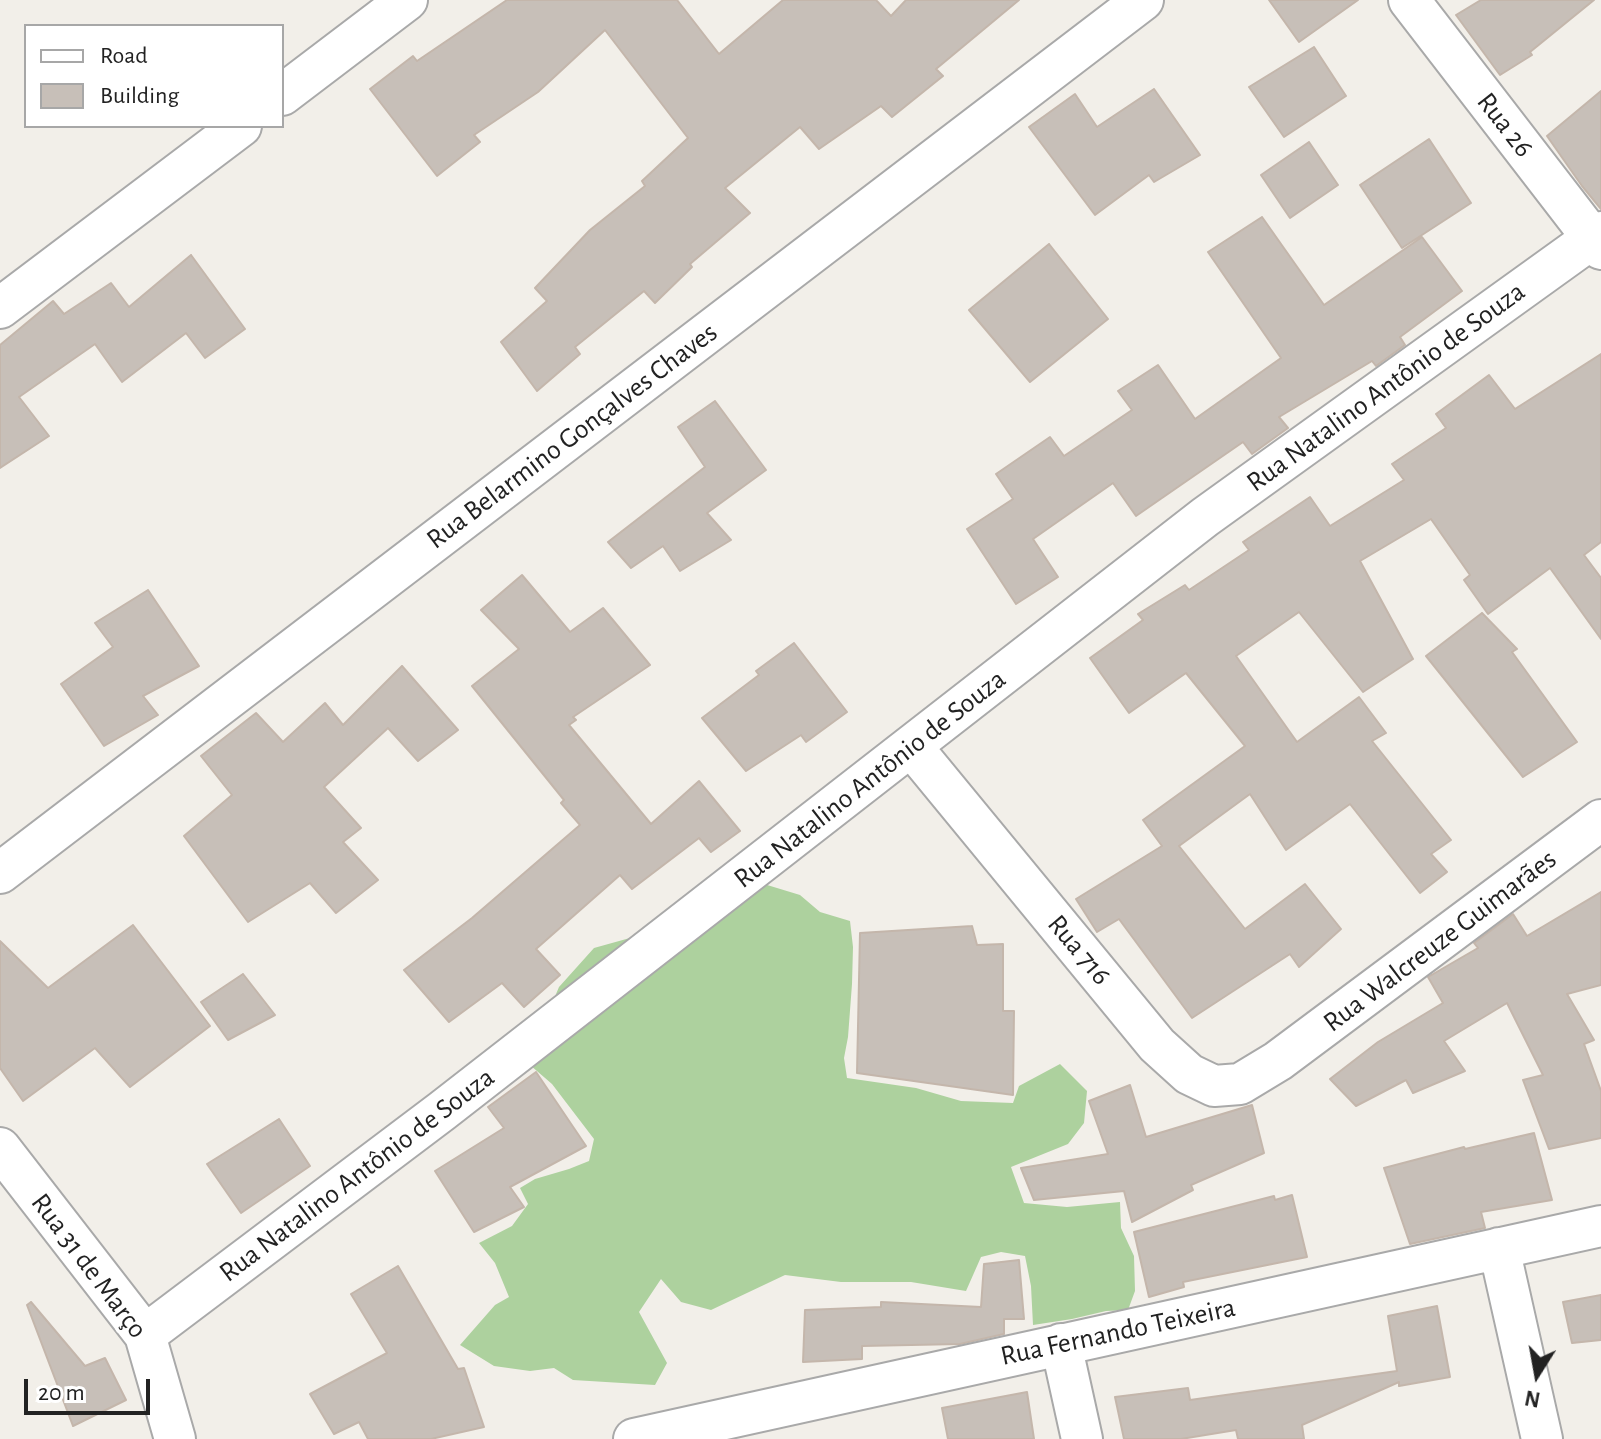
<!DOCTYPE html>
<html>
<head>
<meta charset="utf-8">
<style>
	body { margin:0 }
	#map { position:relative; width:1601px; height:1439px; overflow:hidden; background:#f2efe9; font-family:"Alegreya Sans",sans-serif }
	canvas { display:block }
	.legend { position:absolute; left:24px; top:24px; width:260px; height:104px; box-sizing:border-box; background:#fff; border:2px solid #a7a7a7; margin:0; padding:10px 14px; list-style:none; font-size:24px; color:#222 }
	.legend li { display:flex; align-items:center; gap:16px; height:40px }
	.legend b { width:40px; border:2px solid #a7a7a7 }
	.north { position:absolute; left:1497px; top:1335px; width:80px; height:80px; -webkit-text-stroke:6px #fff; paint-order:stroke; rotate:191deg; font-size:22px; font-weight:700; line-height:32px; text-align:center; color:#222 }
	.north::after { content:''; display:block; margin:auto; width:28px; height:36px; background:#222; clip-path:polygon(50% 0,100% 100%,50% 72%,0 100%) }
	.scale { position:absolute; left:24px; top:1379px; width:126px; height:36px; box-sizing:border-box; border:4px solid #222; border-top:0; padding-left:10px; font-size:24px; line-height:28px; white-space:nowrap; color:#222; -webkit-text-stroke:6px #fff; paint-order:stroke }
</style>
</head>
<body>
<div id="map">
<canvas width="1601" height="1439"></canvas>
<ul class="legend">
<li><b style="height:10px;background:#fff"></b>Road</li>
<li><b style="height:22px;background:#c7bfb8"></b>Building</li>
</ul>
<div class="north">N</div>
<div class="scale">20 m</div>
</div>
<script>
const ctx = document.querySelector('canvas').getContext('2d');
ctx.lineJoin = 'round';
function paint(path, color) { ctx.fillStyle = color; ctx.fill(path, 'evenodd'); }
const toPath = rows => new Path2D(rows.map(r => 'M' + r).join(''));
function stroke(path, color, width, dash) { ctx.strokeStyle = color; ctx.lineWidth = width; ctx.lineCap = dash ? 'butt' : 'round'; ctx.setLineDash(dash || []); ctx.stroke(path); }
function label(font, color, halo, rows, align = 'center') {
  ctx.font = font + ' "Alegreya Sans",sans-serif'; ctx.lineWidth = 7; ctx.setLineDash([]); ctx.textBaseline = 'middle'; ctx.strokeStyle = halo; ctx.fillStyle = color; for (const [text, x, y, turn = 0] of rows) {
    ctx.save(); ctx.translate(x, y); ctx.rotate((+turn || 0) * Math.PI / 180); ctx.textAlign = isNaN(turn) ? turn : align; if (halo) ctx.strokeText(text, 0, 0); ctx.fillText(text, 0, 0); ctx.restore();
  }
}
const forest = toPath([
	[754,881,800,895,820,912,850,921,853,947,852,984,848,1037,844,1058,847,1078,916,1088,961,1101,1013,1103,1019,1086,1060,1064,1087,1091,1084,1123,1068,1144,1011,1167,1024,1203,1067,1207,1120,1202,1121,1228,1134,1256,1135,1291,1128,1310,1106,1311,1072,1319,1033,1325,1031,1286,1025,1256,1001,1252,981,1257,966,1291,911,1282,841,1282,785,1275,711,1310,681,1302,661,1279,639,1312,667,1363,655,1385,573,1380,554,1368,530,1371,494,1366,460,1345,495,1305,509,1297,495,1263,479,1243,512,1226,528,1204,520,1188,535,1179,569,1169,589,1161,594,1139,552,1084,523,1059,548,1013,559,987,594,948,655,931]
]);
const building = toPath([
	[507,0,677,0,719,54,783,0,876,0,891,16,906,0,1019,0,936,69,943,76,892,117,881,106,819,149,800,127,725,188,750,213,690,264,692,267,655,303,644,291,575,347,580,354,537,391,501,342,547,301,535,288,590,230,645,186,642,181,688,138,605,30,538,92,474,135,480,142,437,176,370,89,413,56,417,61,507,0],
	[1269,0,1358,0,1299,42,1269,0],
	[1481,0,1594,0,1530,52,1532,55,1500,75,1456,15,1481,0],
	[1314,47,1346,96,1284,137,1249,87,1314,47],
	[1154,89,1200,155,1154,182,1149,175,1095,215,1029,127,1075,94,1097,127,1154,89],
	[1601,91,1601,209,1582,186,1547,136,1601,91],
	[1429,139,1471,203,1402,248,1360,185,1429,139],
	[1309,142,1338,185,1290,218,1261,175,1309,142],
	[1262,217,1324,305,1422,237,1462,291,1400,337,1405,345,1376,366,1372,361,1279,417,1288,428,1252,454,1243,442,1136,516,1113,483,1033,539,1058,577,1016,604,967,529,1013,499,996,474,1050,437,1064,456,1132,410,1118,391,1158,365,1195,419,1281,358,1208,252,1262,217],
	[1049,244,1108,319,1030,382,969,310,1049,244],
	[191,255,245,329,205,358,186,333,122,382,95,344,19,397,49,436,0,468,0,345,53,301,64,314,111,283,129,307,191,255],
	[1601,354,1601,542,1584,555,1601,578,1601,639,1550,568,1488,614,1464,580,1470,575,1431,519,1360,561,1413,659,1363,692,1299,612,1236,656,1297,742,1359,697,1386,733,1372,741,1451,840,1431,854,1447,872,1420,893,1350,804,1286,850,1250,794,1179,846,1245,929,1305,884,1341,929,1299,967,1290,954,1192,1018,1119,919,1097,932,1076,899,1162,846,1143,820,1245,746,1186,673,1129,713,1090,658,1143,620,1138,614,1185,585,1189,590,1249,550,1243,542,1310,497,1330,526,1404,480,1392,464,1446,428,1436,414,1489,375,1515,409,1601,354],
	[715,401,766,470,707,513,731,540,680,571,663,546,631,568,608,542,705,467,678,427,715,401],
	[522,575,570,632,603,608,650,665,573,717,576,720,569,725,651,824,699,781,740,831,711,852,699,838,632,889,620,875,536,949,560,975,524,1007,502,983,449,1022,404,970,472,918,580,825,561,803,564,800,472,686,519,649,481,610,522,575],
	[148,590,199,666,143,696,158,715,104,746,61,684,113,647,95,623,148,590],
	[1482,613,1517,649,1512,652,1577,742,1523,777,1426,656,1482,613],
	[794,643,847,712,806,742,801,735,746,771,702,718,759,675,756,671,794,643],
	[402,666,458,730,418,761,388,728,324,787,361,828,343,842,378,880,336,913,310,883,248,922,184,836,232,795,201,756,256,713,283,742,325,703,343,725,402,666],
	[1601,892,1601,985,1567,994,1594,1040,1584,1044,1601,1091,1601,1138,1549,1149,1523,1080,1543,1075,1507,1003,1444,1041,1465,1071,1413,1093,1406,1080,1356,1106,1330,1079,1378,1042,1443,1003,1428,977,1478,948,1474,943,1513,914,1527,936,1601,892],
	[133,925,210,1026,130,1087,95,1048,23,1101,0,1068,0,941,48,988,133,925],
	[972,926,977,945,1003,944,1003,1011,1014,1011,1013,1095,857,1073,860,933,972,926],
	[243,974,275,1015,228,1040,201,1002,243,974],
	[536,1072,586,1146,510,1187,524,1207,474,1232,435,1171,504,1128,488,1107,536,1072],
	[1130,1085,1146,1137,1252,1105,1264,1153,1191,1185,1193,1190,1132,1222,1124,1191,1034,1200,1021,1168,1108,1154,1089,1101,1130,1085],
	[279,1119,310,1166,241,1213,207,1164,279,1119],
	[1534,1133,1552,1200,1481,1212,1485,1228,1410,1244,1384,1168,1464,1147,1465,1149,1534,1133],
	[1292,1195,1307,1257,1183,1282,1184,1287,1149,1297,1134,1232,1274,1196,1275,1200,1292,1195],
	[1019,1260,1024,1319,1004,1319,1004,1334,960,1344,862,1346,862,1359,803,1362,805,1310,881,1307,881,1302,981,1307,984,1264,1019,1260],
	[398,1266,458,1369,464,1368,484,1427,431,1439,368,1439,359,1422,334,1434,310,1394,387,1353,351,1294,398,1266],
	[1601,1295,1601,1340,1572,1343,1563,1302,1601,1295],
	[31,1302,85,1366,105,1358,126,1400,73,1426,27,1305,31,1302],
	[1437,1306,1450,1377,1399,1386,1399,1382,1302,1425,1304,1439,1238,1439,1236,1430,1181,1439,1124,1439,1115,1397,1188,1388,1190,1400,1397,1371,1388,1316,1437,1306],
	[1027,1392,1034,1439,948,1439,942,1408,1027,1392]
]);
const street = toPath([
	[1409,0,1601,249],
	[282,95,407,0],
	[0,308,241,126],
	[911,746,1157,1045,1189,1074,1214,1086,1240,1084,1278,1061,1601,820],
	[0,873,1143,0],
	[0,1148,145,1335,175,1439],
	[1499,1248,1542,1439],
	[145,1335,442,1111,1205,517,1601,232],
	[1061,1344,1082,1439],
	[634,1439,1601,1226]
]);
const streetNames = [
	["Rua 26",1505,125,52],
	["Rua Natalino Antônio de Souza",1386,387,-36],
	["Rua Belarmino Gonçalves Chaves",572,436,-37],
	["Rua Natalino Antônio de Souza",870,779,-38],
	["Rua Walcreuze Guimarães",1440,941,-37],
	["Rua 716",1079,950,50],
	["Rua Natalino Antônio de Souza",357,1175,-37],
	["Rua 31 de Março",89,1266,53],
	["Rua Fernando Teixeira",1118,1332,-12]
];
paint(forest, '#add19e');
paint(building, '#c7bfb8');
stroke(building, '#c4b6ab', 2);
stroke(street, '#a9a9a9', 44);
stroke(street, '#fff', 40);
label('28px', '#222', '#fff', streetNames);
</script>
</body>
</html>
